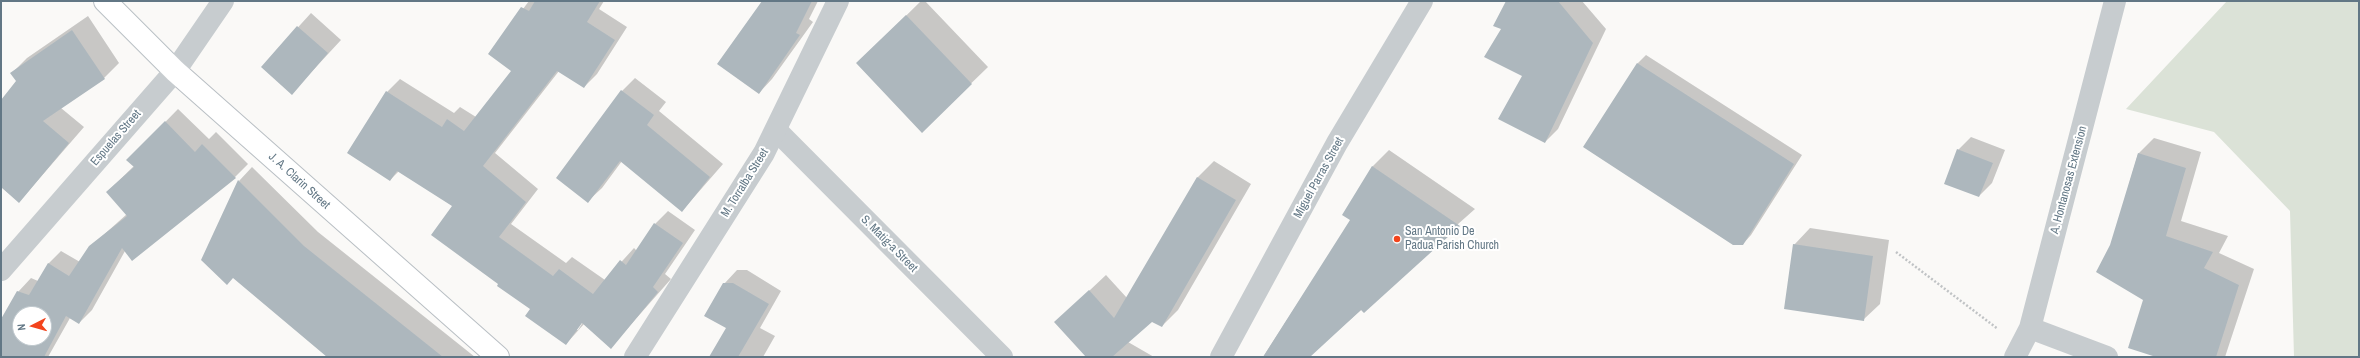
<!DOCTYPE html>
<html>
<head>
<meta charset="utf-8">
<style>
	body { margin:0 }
	#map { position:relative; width:2360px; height:358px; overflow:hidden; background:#faf9f7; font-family:"Archivo Narrow",sans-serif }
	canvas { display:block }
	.frame { position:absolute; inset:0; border:2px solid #627785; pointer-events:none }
	.north { position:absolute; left:12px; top:306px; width:40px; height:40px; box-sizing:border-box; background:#fff; border:1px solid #c0c9ce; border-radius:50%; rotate:264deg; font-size:11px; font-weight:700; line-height:16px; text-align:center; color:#627785 }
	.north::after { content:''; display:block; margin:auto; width:14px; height:18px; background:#f3441d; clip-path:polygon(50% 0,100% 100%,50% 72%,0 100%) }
</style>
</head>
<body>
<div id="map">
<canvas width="2360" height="358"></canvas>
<div class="frame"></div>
<div class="north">N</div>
</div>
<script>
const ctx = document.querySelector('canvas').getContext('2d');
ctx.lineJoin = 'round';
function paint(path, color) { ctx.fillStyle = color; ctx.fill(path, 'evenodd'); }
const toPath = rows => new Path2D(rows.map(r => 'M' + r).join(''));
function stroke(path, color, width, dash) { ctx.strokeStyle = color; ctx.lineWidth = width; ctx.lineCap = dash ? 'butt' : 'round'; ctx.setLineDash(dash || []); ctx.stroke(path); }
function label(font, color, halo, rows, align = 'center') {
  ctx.font = font + ' "Archivo Narrow",sans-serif'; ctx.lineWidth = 4; ctx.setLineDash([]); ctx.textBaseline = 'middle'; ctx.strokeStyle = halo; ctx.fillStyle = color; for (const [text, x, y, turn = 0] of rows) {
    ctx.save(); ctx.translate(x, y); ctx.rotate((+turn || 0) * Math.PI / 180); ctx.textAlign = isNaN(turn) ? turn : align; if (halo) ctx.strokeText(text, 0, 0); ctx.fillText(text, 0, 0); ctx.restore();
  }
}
const green = toPath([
	[2227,1,2359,1,2359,357,2294,357,2290,211,2214,132,2126,109]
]);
const shadow = toPath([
	[529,1,604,1,599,9,627,27,597,74,584,87,559,71,495,153,538,189,511,224,566,263,572,257,605,280,634,248,637,251,655,224,668,211,695,230,665,274,671,279,611,347,584,324,566,344,532,309,499,284,453,206,399,171,390,180,387,92,400,79,454,113,460,107,476,117,513,71,489,54],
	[585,319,578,330,575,330],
	[764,1,818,1,809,19,813,22,772,79,759,93],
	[921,1,925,1,988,67,922,131,858,63],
	[1507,1,1582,1,1606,29,1558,129,1545,142,1523,76,1503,28],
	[311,13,341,40,292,93,262,67],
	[88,16,119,63,104,78,61,108,84,127,19,202,1,187,1,101,17,81,12,73,27,58],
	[1646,55,1802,155,1751,235,1743,244,1584,147,1638,63],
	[635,78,666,102,659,111,723,164,682,211,622,161,602,188,588,201,622,91],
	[178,109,209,139,216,132,248,164,235,177,125,251,92,310,79,323,70,318,48,357,1,357,1,322,18,292,31,278,38,281,48,264,61,251,80,262,90,247,127,214,107,192,134,166,128,160],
	[20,314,44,314,44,338,20,338],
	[1971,137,2005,150,1992,183,1979,196,1958,150],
	[2154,138,2201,152,2181,221,2228,236,2219,253,2254,269,2225,357,2171,357,2144,300,2111,245,2138,154],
	[1389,150,1475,209,1308,357,1263,357,1352,219,1372,167],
	[1214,161,1251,184,1178,310,1162,326,1152,320,1128,342,1154,357,1087,357,1056,322,1106,275,1127,298,1198,177],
	[252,167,318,232,475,357,328,357,239,181],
	[1810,228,1889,240,1880,304,1863,320,1794,245],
	[737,270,747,270,781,291,760,328,775,336,763,357,710,357,727,328,724,284]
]);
const building = toPath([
	[535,1,600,1,587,22,615,40,584,88,557,71,483,166,526,202,499,237,553,276,559,269,593,294,620,260,626,265,654,223,683,243,653,287,658,292,611,349,582,323,566,345,525,316,530,309,497,286,498,284,431,235,452,206,397,171,390,181,347,153,386,91,442,127,447,119,464,131,511,71,488,54,521,7,529,11],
	[762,1,812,1,796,33,800,35,759,94,717,64],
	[1506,1,1558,1,1593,43,1545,143,1498,119,1522,76,1484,57,1501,29,1493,26],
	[906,15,972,84,922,133,856,63],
	[297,26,328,53,292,95,261,67],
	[72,30,105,79,43,121,69,143,19,203,1,187,1,100,16,81,10,73],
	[1637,63,1794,164,1743,245,1733,245,1583,147],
	[621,90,654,115,647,125,710,177,682,212,620,161,588,203,556,178],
	[165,121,195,152,202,144,236,178,132,261,122,248,79,324,66,316,44,357,1,357,1,319,17,291,29,295,48,263,69,276,89,246,127,216,106,192,134,167,126,160],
	[20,314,44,314,44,338,20,338],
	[1957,149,1993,163,1979,197,1944,184],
	[2138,153,2186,168,2166,236,2213,252,2204,268,2239,285,2216,357,2156,357,2128,348,2143,300,2096,272,2110,245],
	[1372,166,1460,226,1364,313,1361,310,1310,357,1263,357,1350,220,1342,215],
	[1197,177,1236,200,1162,327,1152,322,1112,357,1086,357,1054,322,1089,290,1114,318],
	[238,180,304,246,443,357,327,357,233,278,227,285,201,260],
	[1793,244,1873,256,1864,321,1784,309],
	[723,283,733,283,769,304,738,357,709,357,726,328,704,316]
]);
const path = toPath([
	[1896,252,1998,329]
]);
const minor = toPath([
	[776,130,1002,357],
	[2030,328,2107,357],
	[2015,357,2030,328,2115,1]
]);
const tertiary = toPath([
	[1,270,175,71,223,1],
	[635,357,764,153,838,1],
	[1221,357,1337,143,1422,1]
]);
const secondary = toPath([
	[105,1,175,71,498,357]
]);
const markers = [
	[1397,239,4,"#f3441d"]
];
const streetNames = [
	["Espuelas Street",116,138,-49],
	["Miguel Parras Street",1319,178,-61],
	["A. Hontanosas Extension",2069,180,-75],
	["J. A. Clarin Street",299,181,42],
	["M. Torralba Street",745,183,-58],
	["S. Matig-a Street",889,244,45]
];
const poiNames = [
	["San Antonio De",1405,232],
	["Padua Parish Church",1405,246]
];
paint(green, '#dbe2d7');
paint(shadow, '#0003');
paint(building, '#adb7bd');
stroke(secondary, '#b9bfc4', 24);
stroke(path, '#c0c3c5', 2.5, [2, 2]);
stroke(minor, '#c7cccf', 22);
stroke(tertiary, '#c7cccf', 22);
stroke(secondary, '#fff', 22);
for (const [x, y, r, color] of markers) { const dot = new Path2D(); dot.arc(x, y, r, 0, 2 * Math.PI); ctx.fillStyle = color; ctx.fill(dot); stroke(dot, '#fff', 1.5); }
label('12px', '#627785', '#fff', streetNames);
label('12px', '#627785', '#fff', poiNames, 'left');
</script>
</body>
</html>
